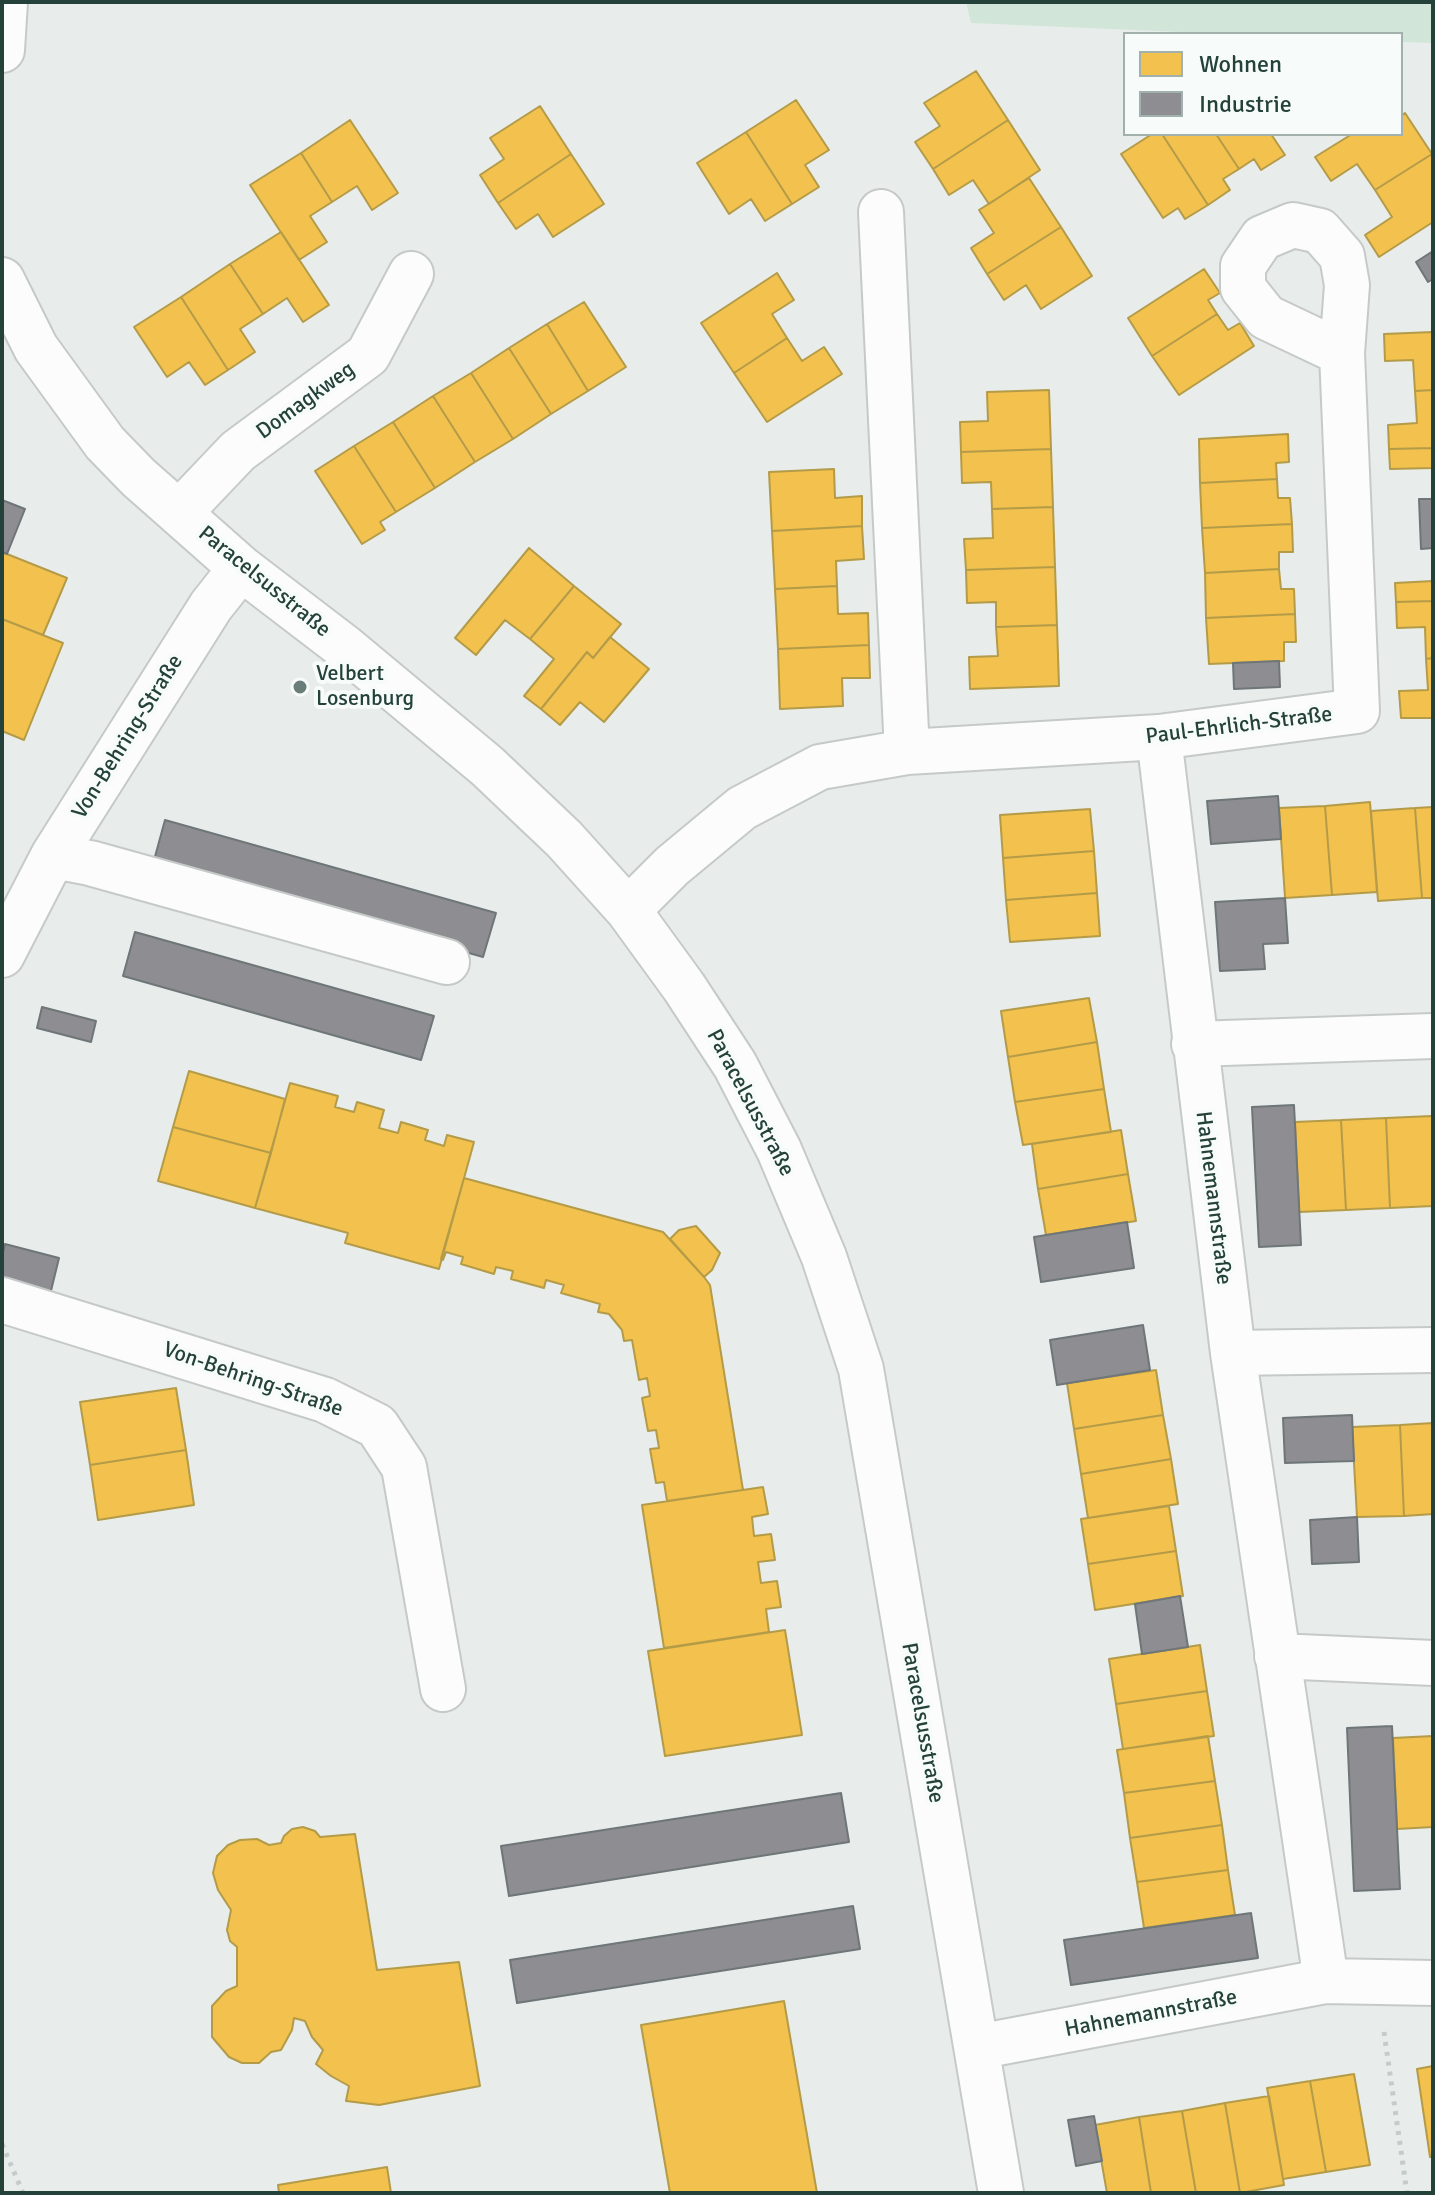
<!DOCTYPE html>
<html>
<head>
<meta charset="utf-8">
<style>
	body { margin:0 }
	#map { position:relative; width:1435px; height:2195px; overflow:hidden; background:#e8edeb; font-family:Signika,sans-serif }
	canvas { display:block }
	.frame { position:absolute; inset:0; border:4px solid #24423a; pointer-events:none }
	.legend { position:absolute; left:1123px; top:32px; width:280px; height:104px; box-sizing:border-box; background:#f7fbf9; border:2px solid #a3b1ad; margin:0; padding:10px 14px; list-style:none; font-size:24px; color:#24423a }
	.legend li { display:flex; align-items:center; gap:16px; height:40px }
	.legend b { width:40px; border:2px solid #a3b1ad }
</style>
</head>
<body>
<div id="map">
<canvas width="1435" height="2195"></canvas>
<div class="frame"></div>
<ul class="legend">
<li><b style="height:22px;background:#f2c14e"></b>Wohnen</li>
<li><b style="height:22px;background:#8d8d92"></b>Industrie</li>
</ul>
</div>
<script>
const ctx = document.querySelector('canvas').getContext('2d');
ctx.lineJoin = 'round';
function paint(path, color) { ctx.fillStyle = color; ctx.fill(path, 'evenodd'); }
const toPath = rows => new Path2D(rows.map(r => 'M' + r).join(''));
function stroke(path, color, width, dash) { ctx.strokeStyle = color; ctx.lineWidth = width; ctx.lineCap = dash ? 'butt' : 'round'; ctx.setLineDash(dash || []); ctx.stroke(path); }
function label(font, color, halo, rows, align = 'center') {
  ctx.font = font + ' Signika,sans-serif'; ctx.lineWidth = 8; ctx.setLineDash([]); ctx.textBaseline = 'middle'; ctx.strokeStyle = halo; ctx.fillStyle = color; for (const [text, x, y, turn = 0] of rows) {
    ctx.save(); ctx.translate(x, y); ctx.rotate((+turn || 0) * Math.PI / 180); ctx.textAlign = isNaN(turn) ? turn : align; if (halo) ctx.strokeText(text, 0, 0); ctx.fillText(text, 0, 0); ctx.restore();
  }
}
const green = toPath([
	[966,2,1433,2,1433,43,1401,42,1401,34,1227,34,971,23]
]);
const homes = toPath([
	[976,71,1008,120,933,169,915,142,940,126,924,103,976,71],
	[796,100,829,150,805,165,819,187,792,204,746,132,796,100],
	[540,106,571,154,498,203,480,175,504,159,490,138,540,106],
	[1405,113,1432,154,1375,190,1357,164,1331,181,1315,157,1352,134,1401,134,1401,116,1405,113],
	[350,120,398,193,372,210,357,186,332,202,301,153,350,120],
	[1008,120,1040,170,989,204,973,180,949,195,933,169,1008,120],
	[746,132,792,204,765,221,751,199,729,214,697,163,746,132],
	[1152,134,1162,134,1208,205,1185,219,1178,208,1163,218,1121,154,1152,134],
	[1162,134,1216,134,1239,169,1223,179,1230,190,1208,205,1162,134],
	[1216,134,1271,134,1285,155,1261,170,1254,159,1239,169,1216,134],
	[301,153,332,202,310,216,327,242,299,260,250,185,301,153],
	[571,154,604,204,553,237,538,214,516,229,498,203,571,154],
	[1432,154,1433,222,1379,257,1365,235,1392,217,1375,190,1432,154],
	[1029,178,1061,227,987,274,971,248,994,233,979,210,1029,178],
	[1061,227,1092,276,1041,309,1026,285,1004,300,987,274,1061,227],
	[281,232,329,305,303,322,287,298,263,314,230,264,281,232],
	[230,264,263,314,240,329,255,352,228,370,181,297,230,264],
	[1204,269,1220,293,1208,300,1217,314,1152,356,1128,318,1204,269],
	[777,273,794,300,772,314,787,338,734,373,701,323,777,273],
	[181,297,228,370,205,385,189,362,167,377,134,327,181,297],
	[584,302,626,367,588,391,547,324,584,302],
	[1217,314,1228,330,1240,323,1254,346,1179,395,1152,356,1217,314],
	[547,324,588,391,551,414,509,348,547,324],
	[1433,332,1433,390,1415,391,1413,360,1385,361,1384,334,1433,332],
	[787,338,802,361,824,347,842,374,767,422,734,373,787,338],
	[509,348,551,414,513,439,471,373,509,348],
	[471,373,513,439,475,462,433,396,471,373],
	[1049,390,1051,449,961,452,960,422,988,421,987,392,1049,390],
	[1433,390,1433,448,1389,449,1388,425,1417,423,1415,391,1433,390],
	[433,396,475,462,435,488,393,422,433,396],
	[393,422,435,488,396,512,354,446,393,422],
	[1288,434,1289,462,1276,463,1277,479,1200,483,1199,439,1288,434],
	[354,446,396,512,380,522,385,530,362,544,315,471,354,446],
	[1433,448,1433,468,1390,469,1389,449,1433,448],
	[1051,449,1053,507,992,509,991,482,962,483,961,452,1051,449],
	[834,469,835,498,862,496,862,526,772,531,769,472,834,469],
	[1277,479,1278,498,1290,498,1292,524,1202,528,1200,483,1277,479],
	[1053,507,1055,567,966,570,964,539,993,538,992,509,1053,507],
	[1292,524,1293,552,1279,552,1279,569,1205,573,1202,528,1292,524],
	[862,526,864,559,836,561,837,586,775,589,772,531,862,526],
	[529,548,574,586,530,639,505,620,476,655,455,638,529,548],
	[2,552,67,578,43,635,2,619,2,552],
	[1055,567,1057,625,996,627,996,602,967,603,966,570,1055,567],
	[1279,569,1281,589,1294,589,1295,614,1206,618,1205,573,1279,569],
	[1433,581,1433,601,1396,602,1395,583,1433,581],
	[574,586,621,624,593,658,587,652,541,709,524,696,554,659,530,639,574,586],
	[837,586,838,614,868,613,869,645,778,649,775,589,837,586],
	[1433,601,1433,658,1426,659,1425,627,1397,628,1396,602,1433,601],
	[1295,614,1296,642,1284,642,1284,661,1209,664,1206,618,1295,614],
	[2,619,63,643,24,740,2,731,2,619],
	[1057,625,1059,686,970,689,969,657,998,656,996,627,1057,625],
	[610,637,649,669,604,722,580,702,560,725,541,709,587,652,593,658,610,637],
	[869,645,870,678,842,678,843,706,780,709,778,649,869,645],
	[1433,658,1433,718,1401,718,1399,691,1428,690,1426,659,1433,658],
	[1370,802,1377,892,1332,895,1325,806,1370,802],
	[1325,806,1332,895,1285,898,1279,808,1325,806],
	[1433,807,1433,898,1422,898,1415,808,1433,807],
	[1415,808,1422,898,1378,901,1371,811,1415,808],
	[1090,809,1094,851,1003,858,1000,815,1090,809],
	[1094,851,1097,893,1006,900,1003,858,1094,851],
	[1097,893,1100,936,1010,942,1006,900,1097,893],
	[1089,998,1097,1042,1008,1057,1001,1011,1089,998],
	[1097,1042,1104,1089,1015,1102,1008,1057,1097,1042],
	[189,1071,285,1099,271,1153,173,1127,189,1071],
	[290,1083,338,1096,335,1107,354,1112,357,1102,384,1110,379,1128,398,1133,401,1122,428,1130,425,1140,444,1146,447,1135,474,1142,439,1269,345,1243,348,1233,255,1208,290,1083],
	[1104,1089,1111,1132,1023,1145,1015,1102,1104,1089],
	[1432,1116,1433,1206,1390,1208,1386,1118,1432,1116],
	[1386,1118,1390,1208,1346,1210,1341,1120,1386,1118],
	[1341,1120,1346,1210,1299,1212,1295,1122,1341,1120],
	[173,1127,271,1153,255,1208,158,1181,173,1127],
	[1121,1130,1128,1174,1038,1189,1032,1144,1121,1130],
	[1128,1174,1136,1221,1046,1235,1038,1189,1128,1174],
	[464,1178,663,1232,704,1277,710,1285,743,1490,667,1501,664,1482,656,1483,650,1449,659,1448,656,1430,648,1431,642,1398,650,1396,647,1378,639,1380,632,1340,624,1341,622,1330,609,1314,598,1312,600,1304,561,1293,564,1285,546,1280,544,1288,511,1279,513,1271,496,1267,494,1274,461,1264,463,1257,446,1252,443,1260,441,1259,464,1178],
	[696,1226,720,1253,712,1270,704,1277,670,1239,679,1230,696,1226],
	[1156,1370,1163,1415,1074,1429,1067,1383,1156,1370],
	[176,1388,186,1450,90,1465,80,1402,176,1388],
	[1163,1415,1171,1459,1081,1474,1074,1429,1163,1415],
	[1433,1423,1433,1514,1404,1516,1400,1425,1433,1423],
	[1400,1425,1404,1516,1357,1517,1352,1427,1400,1425],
	[186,1450,194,1505,98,1520,90,1465,186,1450],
	[1171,1459,1178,1504,1088,1518,1081,1474,1171,1459],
	[763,1487,768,1514,752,1517,754,1536,771,1534,775,1560,758,1562,761,1583,777,1581,781,1607,766,1609,769,1632,664,1648,642,1505,763,1487],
	[1169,1506,1176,1551,1088,1564,1081,1519,1169,1506],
	[1176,1551,1183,1596,1095,1610,1088,1564,1176,1551],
	[785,1630,802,1735,665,1756,648,1651,785,1630],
	[1200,1645,1207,1691,1116,1704,1109,1659,1200,1645],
	[1207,1691,1214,1736,1123,1749,1116,1704,1207,1691],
	[1208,1736,1215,1781,1124,1793,1117,1750,1208,1736],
	[1433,1736,1433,1827,1397,1829,1393,1738,1433,1736],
	[1215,1781,1222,1825,1130,1838,1124,1793,1215,1781],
	[1222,1825,1228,1870,1137,1882,1130,1838,1222,1825],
	[303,1827,315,1831,320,1837,355,1834,377,1970,459,1962,480,2086,379,2105,346,2101,349,2086,331,2076,316,2064,323,2050,312,2037,305,2021,294,2018,292,2030,281,2050,271,2052,259,2063,242,2063,229,2057,212,2037,212,2006,226,1991,237,1986,237,1947,230,1941,227,1930,231,1910,218,1890,213,1873,217,1856,228,1845,240,1840,257,1839,269,1845,281,1843,284,1836,292,1829,303,1827],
	[1228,1870,1235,1915,1144,1928,1137,1882,1228,1870],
	[784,2001,817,2193,670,2193,641,2025,784,2001],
	[1433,2066,1433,2157,1430,2157,1417,2069,1433,2066],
	[1354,2074,1370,2165,1326,2172,1310,2081,1354,2074],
	[1310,2081,1326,2172,1283,2179,1267,2088,1310,2081],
	[1269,2096,1284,2185,1240,2193,1225,2103,1269,2096],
	[1225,2103,1240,2193,1196,2193,1182,2111,1225,2103],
	[1182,2111,1196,2193,1151,2193,1139,2117,1182,2111],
	[1139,2117,1151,2193,1107,2193,1095,2125,1139,2117],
	[387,2167,391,2193,279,2193,278,2185,387,2167]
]);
const industry = toPath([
	[1433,251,1433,279,1428,282,1416,262,1433,251],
	[1419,499,1433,499,1433,548,1421,549,1419,499],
	[2,500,25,509,7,554,2,552,2,500],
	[1279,661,1280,687,1234,689,1233,663,1279,661],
	[1278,796,1281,839,1211,844,1207,801,1278,796],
	[165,820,496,913,483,957,153,864,165,820],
	[1285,898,1288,943,1263,944,1265,969,1220,971,1215,902,1285,898],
	[135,932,434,1016,421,1060,123,976,135,932],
	[42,1007,96,1021,91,1042,37,1028,42,1007],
	[1294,1105,1301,1245,1259,1247,1252,1107,1294,1105],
	[1127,1222,1134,1268,1041,1282,1034,1237,1127,1222],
	[5,1244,59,1258,48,1303,2,1291,2,1257,5,1244],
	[1143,1325,1150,1370,1057,1385,1050,1340,1143,1325],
	[1352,1415,1354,1461,1285,1463,1283,1418,1352,1415],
	[1357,1517,1359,1562,1312,1564,1310,1520,1357,1517],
	[1180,1596,1188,1647,1142,1654,1135,1604,1180,1596],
	[1392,1726,1400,1889,1354,1891,1347,1728,1392,1726],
	[841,1793,849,1842,509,1896,501,1846,841,1793],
	[853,1906,860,1949,517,2003,510,1960,853,1906],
	[1251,1913,1258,1958,1071,1985,1064,1940,1251,1913],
	[1094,2116,1102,2161,1076,2166,1068,2120,1094,2116]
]);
const path = toPath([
	[1384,2032,1407,2193],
	[2,2144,23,2193]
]);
const minor = toPath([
	[2,50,5,2],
	[881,212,907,752],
	[2,280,36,348,105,443,138,477,241,568,343,646,487,766,564,839,628,910,684,987,735,1065,779,1150,824,1257,861,1369,1001,2193],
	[179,513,238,451,368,355,411,274],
	[53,856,90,863,447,962],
	[628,910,672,866,742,808,820,767,907,752,1159,737,1357,711,1342,353,1347,285,1342,256,1320,231,1293,225,1262,238,1243,266,1243,288,1266,317,1342,353],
	[2,955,53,856,211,606,241,568],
	[1194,1044,1433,1036],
	[2,1300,325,1400,377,1426,404,1467,443,1689],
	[1233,1353,1433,1350],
	[1277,1656,1433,1663],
	[1326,1981,1433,1983],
	[977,2047,1326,1981,1233,1353,1159,737]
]);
const markers = [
	[300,687,8,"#697e78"]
];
const streetNames = [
	["Domagkweg",306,401,-36],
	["Paracelsusstraße",264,582,39],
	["Paul-Ehrlich-Straße",1239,726,-7],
	["Von-Behring-Straße",128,737,-58],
	["Paracelsusstraße",750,1103,62],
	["Hahnemannstraße",1213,1198,83],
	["Von-Behring-Straße",253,1380,19],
	["Paracelsusstraße",922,1723,80],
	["Hahnemannstraße",1151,2014,-11]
];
const poiNames = [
	["Velbert",316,674],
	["Losenburg",316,699]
];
paint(green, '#d1e6d8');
paint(homes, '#f2c14e');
stroke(homes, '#b49b48', 2);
paint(industry, '#8d8d92');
stroke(industry, '#6e7678', 2);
stroke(minor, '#c5cac8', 48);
stroke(path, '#c3ccca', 5, [4, 6]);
stroke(minor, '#fcfcfc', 44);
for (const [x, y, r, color] of markers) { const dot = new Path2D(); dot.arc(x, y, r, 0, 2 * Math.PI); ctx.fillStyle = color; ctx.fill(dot); stroke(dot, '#f7fbf9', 3); }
label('22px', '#24423a', '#f7fbf9', streetNames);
label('22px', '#24423a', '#f7fbf9', poiNames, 'left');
</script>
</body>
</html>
